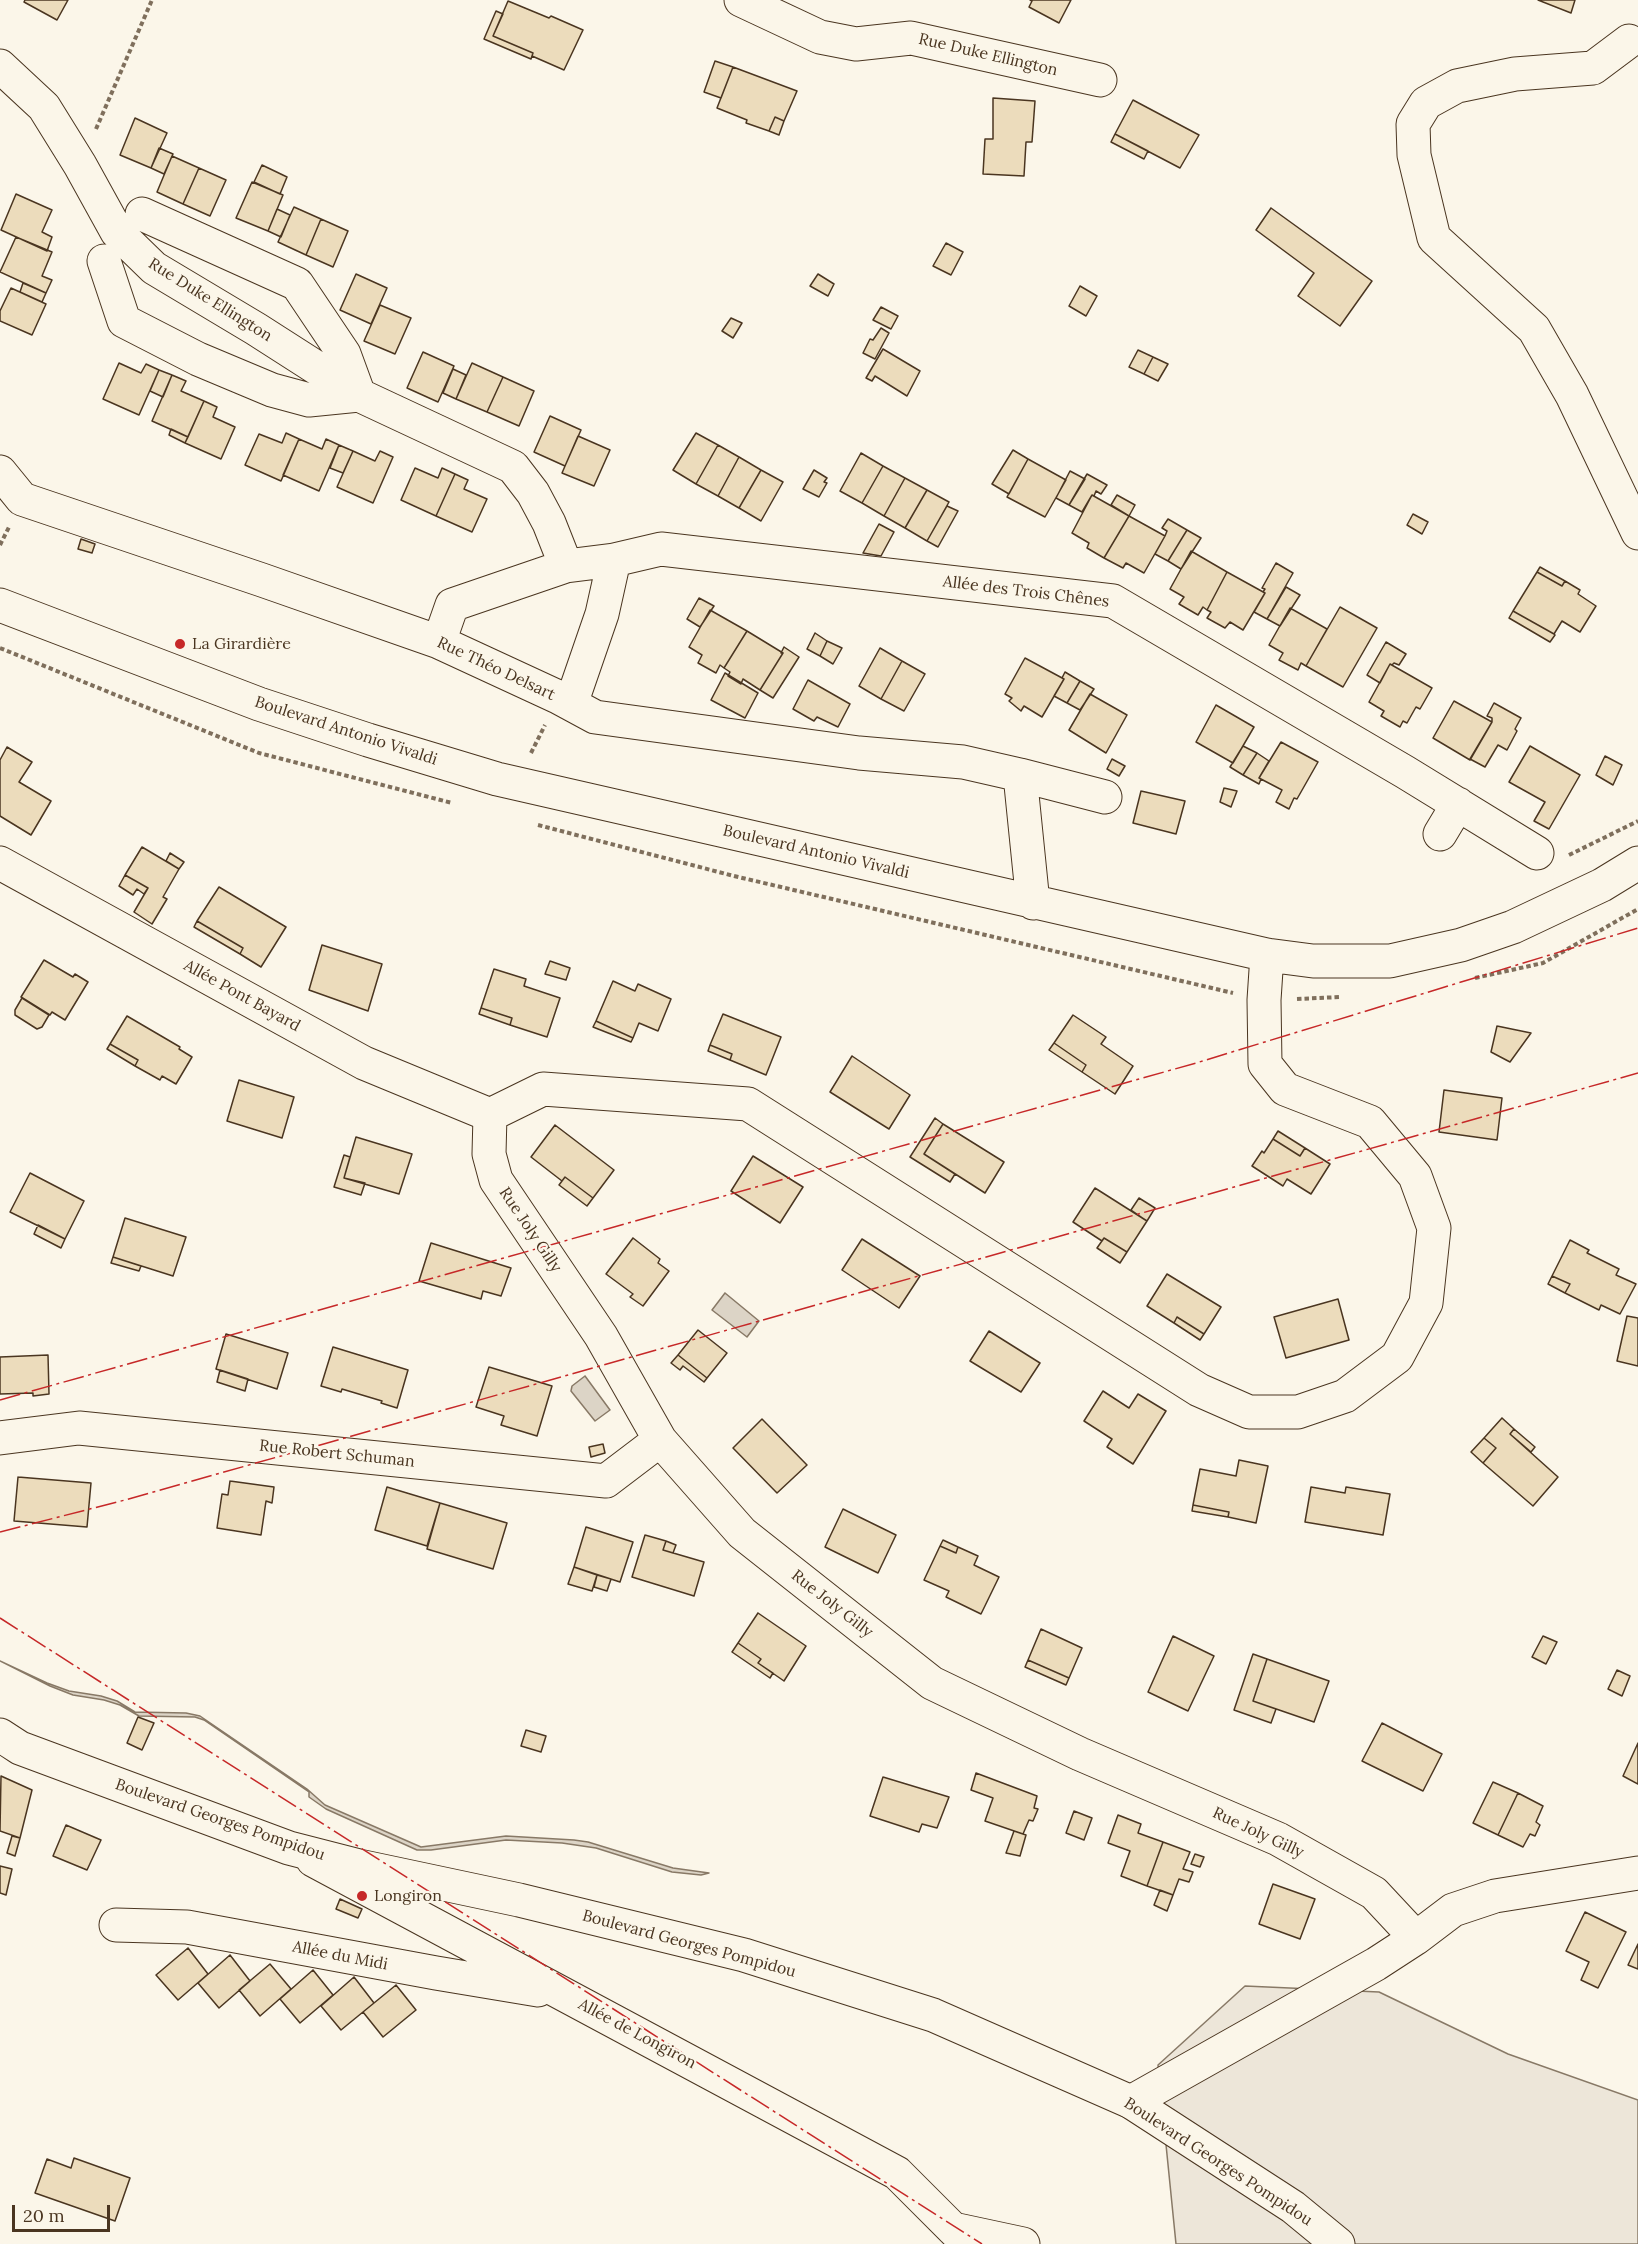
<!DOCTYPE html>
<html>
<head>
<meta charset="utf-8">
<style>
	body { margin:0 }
	#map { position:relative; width:1638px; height:2244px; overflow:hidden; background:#fbf6e9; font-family:Lora,serif }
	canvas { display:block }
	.scale { position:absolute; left:12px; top:2205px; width:98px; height:27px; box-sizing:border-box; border:3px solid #4a3520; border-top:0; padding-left:8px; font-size:18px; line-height:21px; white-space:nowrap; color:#4a3520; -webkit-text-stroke:4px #fbf6e9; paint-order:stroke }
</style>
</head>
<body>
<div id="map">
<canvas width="1638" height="2244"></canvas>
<div class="scale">20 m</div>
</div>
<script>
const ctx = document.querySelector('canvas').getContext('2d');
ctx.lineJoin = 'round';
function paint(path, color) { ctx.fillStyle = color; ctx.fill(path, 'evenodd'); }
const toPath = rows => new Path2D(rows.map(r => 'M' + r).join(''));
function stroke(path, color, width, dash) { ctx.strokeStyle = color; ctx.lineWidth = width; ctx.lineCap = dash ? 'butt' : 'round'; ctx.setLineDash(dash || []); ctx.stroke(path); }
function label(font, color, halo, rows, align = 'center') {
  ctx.font = font + ' Lora,serif'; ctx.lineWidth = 4.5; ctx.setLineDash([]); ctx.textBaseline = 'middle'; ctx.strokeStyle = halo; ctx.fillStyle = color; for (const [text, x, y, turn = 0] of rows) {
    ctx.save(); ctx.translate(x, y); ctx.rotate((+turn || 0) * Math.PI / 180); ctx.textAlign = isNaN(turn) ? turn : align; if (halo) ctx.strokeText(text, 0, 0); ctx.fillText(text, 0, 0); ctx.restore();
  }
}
const green = toPath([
	[1245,1986,1379,1992,1508,2054,1638,2100,1638,2244,1176,2244,1158,2065,1245,1986]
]);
const water = toPath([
	[725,1293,759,1321,747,1337,712,1310,725,1293],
	[585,1376,610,1410,595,1421,571,1391,572,1386,585,1376],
	[0,1661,47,1683,69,1691,101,1696,117,1701,135,1712,186,1713,200,1716,307,1789,325,1805,421,1847,506,1836,574,1840,588,1842,673,1868,709,1873,701,1875,672,1872,596,1848,562,1843,506,1840,431,1850,417,1850,326,1809,309,1797,309,1792,204,1720,195,1717,139,1716,120,1705,104,1700,73,1695,50,1686,0,1661]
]);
const building = toPath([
	[25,0,68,0,57,20,24,2,25,0],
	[1030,0,1071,0,1059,23,1029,7,1032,1,1030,0],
	[1538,0,1575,0,1571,13,1538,0],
	[508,1,549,18,551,16,583,30,564,70,532,56,533,53,493,36,508,1],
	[496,11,503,14,493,36,533,53,531,59,484,39,496,11],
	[715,61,733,67,721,98,704,92,715,61],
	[733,67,797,91,784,121,775,117,769,131,746,123,747,120,717,108,733,67],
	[993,98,1035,101,1032,142,1026,142,1024,176,983,174,985,139,993,139,993,98],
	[1133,100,1199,135,1180,168,1115,134,1133,100],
	[775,117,784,121,779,135,769,131,775,117],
	[135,118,167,133,151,168,120,155,135,118],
	[1115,134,1148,151,1144,159,1111,142,1115,134],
	[159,148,173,154,164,174,151,168,159,148],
	[172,156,199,168,183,204,157,192,172,156],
	[262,165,287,177,280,194,254,182,262,165],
	[199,168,226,180,210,216,183,204,199,168],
	[252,182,283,195,268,231,236,218,252,182],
	[16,194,52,210,42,232,52,237,47,251,1,230,16,194],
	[294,207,321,219,306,255,278,242,294,207],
	[1271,208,1372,281,1340,326,1298,296,1314,273,1256,230,1271,208],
	[277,209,290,215,281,237,268,231,277,209],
	[321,219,348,231,333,267,306,255,321,219],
	[16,237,52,252,42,276,52,280,46,293,0,272,16,237],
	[946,243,963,252,951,275,933,266,946,243],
	[356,274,387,288,371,324,340,310,356,274],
	[818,274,834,284,828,296,810,286,818,274],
	[23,283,46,293,42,302,20,292,23,283],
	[1080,286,1097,296,1086,316,1069,306,1080,286],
	[11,288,46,304,32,335,0,321,0,311,11,288],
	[380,305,411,318,395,354,364,341,380,305],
	[881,307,898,316,891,329,873,320,881,307],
	[731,318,742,323,733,338,722,331,731,318],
	[881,328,889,333,875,359,863,353,870,339,873,340,881,328],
	[883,349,920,371,907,396,875,376,872,381,866,378,883,349],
	[1138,350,1153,357,1144,374,1129,367,1138,350],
	[423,352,454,366,438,402,407,388,423,352],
	[1153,357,1168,364,1158,381,1144,374,1153,357],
	[119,363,141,373,146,364,159,370,139,415,103,399,119,363],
	[472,363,503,377,487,412,456,399,472,363],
	[453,369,466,375,456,399,443,393,453,369],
	[159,370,172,375,163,397,150,391,159,370],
	[172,375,186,381,181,391,204,401,188,437,152,421,172,375],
	[503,377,534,391,519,426,487,412,503,377],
	[204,401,217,407,213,417,235,427,221,459,185,443,204,401],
	[550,416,581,430,565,466,534,452,550,416],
	[171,429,188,437,185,443,169,435,171,429],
	[286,433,299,439,281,481,245,465,259,434,282,443,286,433],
	[696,433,718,445,696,484,673,470,696,433],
	[578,436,610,450,594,486,562,473,578,436],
	[299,439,322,449,326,439,339,445,319,491,283,475,299,439],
	[339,445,353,451,343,473,330,468,339,445],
	[718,445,739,457,718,496,696,484,718,445],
	[1013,450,1028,459,1009,494,992,484,1013,450],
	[353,451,375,461,380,451,393,457,373,503,337,487,353,451],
	[861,453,883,466,862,503,840,491,861,453],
	[739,457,761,470,739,508,718,496,739,457],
	[1028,459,1066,480,1045,517,1007,497,1028,459],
	[883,466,905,478,884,516,862,503,883,466],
	[415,468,438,478,442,468,455,474,436,516,401,500,415,468],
	[761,470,783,482,761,521,739,508,761,470],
	[814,470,827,478,824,482,827,483,819,497,803,489,814,470],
	[1070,471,1085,479,1069,505,1056,498,1070,471],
	[455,474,468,480,464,489,487,499,472,532,436,516,455,474],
	[1087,474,1107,485,1101,494,1096,491,1094,496,1092,495,1082,512,1069,505,1087,474],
	[905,478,927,490,905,528,884,516,905,478],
	[927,490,949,502,927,541,905,528,927,490],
	[1092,495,1129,516,1104,558,1087,548,1089,543,1072,533,1092,495],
	[1117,495,1135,505,1129,516,1111,505,1117,495],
	[947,506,958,511,938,547,927,541,947,506],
	[1413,514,1428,522,1422,534,1407,525,1413,514],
	[1129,516,1165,536,1144,573,1126,563,1123,568,1104,558,1129,516],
	[1168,519,1187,530,1168,561,1155,554,1165,536,1167,531,1162,528,1168,519],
	[879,524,894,532,881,556,863,553,879,524],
	[1187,530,1201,538,1181,569,1168,561,1187,530],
	[81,539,95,544,92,553,78,549,81,539],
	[1191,551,1227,572,1207,610,1203,607,1198,615,1179,604,1184,597,1170,589,1191,551],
	[1276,563,1293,573,1267,619,1254,612,1265,593,1263,592,1265,589,1262,588,1276,563],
	[1540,567,1565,581,1562,586,1537,572,1540,567],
	[1227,572,1265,593,1243,630,1230,622,1225,628,1207,618,1211,612,1207,610,1227,572],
	[1537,572,1562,586,1565,581,1580,590,1578,594,1596,606,1580,632,1562,621,1554,634,1513,611,1537,572],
	[1286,587,1300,595,1280,626,1267,619,1286,587],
	[699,598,714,606,700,627,687,619,699,598],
	[1340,607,1377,628,1343,687,1306,666,1340,607],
	[1290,608,1327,629,1306,666,1301,663,1298,670,1279,660,1283,653,1269,645,1290,608],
	[710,610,747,631,724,668,720,665,716,673,698,663,702,655,689,647,710,610],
	[1513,611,1554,634,1555,635,1550,642,1509,618,1513,611],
	[747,631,783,653,760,690,743,679,741,684,728,676,730,672,724,668,747,631],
	[815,633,827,641,820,656,807,649,815,633],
	[827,641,842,648,833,664,820,656,827,641],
	[1386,642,1406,654,1399,665,1394,663,1392,665,1390,664,1380,683,1367,675,1386,642],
	[784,647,799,657,773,698,760,690,783,653,781,653,784,647],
	[880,648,902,661,881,699,859,686,880,648],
	[1025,658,1064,679,1042,717,1024,706,1021,711,1009,701,1012,698,1005,694,1025,658],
	[902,661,925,674,904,711,881,699,902,661],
	[1390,664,1432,688,1420,709,1416,707,1407,723,1403,721,1400,727,1381,716,1384,711,1369,702,1390,664],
	[1065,672,1080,681,1067,703,1054,696,1064,679,1062,678,1065,672],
	[725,673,758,693,745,718,711,700,725,673],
	[808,680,850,704,838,727,817,717,814,721,793,709,808,680],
	[1080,681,1094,689,1080,710,1067,703,1080,681],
	[1090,694,1127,715,1106,753,1069,730,1090,694],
	[1454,701,1492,722,1470,760,1433,738,1454,701],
	[1494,703,1521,718,1515,729,1517,731,1507,750,1498,745,1485,767,1470,759,1492,722,1492,718,1487,716,1494,703],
	[1216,705,1254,727,1233,763,1196,742,1216,705],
	[1281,742,1318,762,1297,799,1294,798,1289,809,1276,802,1282,790,1259,778,1281,742],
	[1243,746,1257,753,1243,775,1230,767,1243,746],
	[1530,746,1580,775,1549,829,1534,821,1545,802,1509,782,1530,746],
	[7,747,32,762,19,782,51,801,31,835,0,816,0,760,7,747],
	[1257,753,1269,761,1259,778,1261,779,1259,784,1243,775,1257,753],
	[1605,756,1622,765,1613,785,1596,775,1605,756],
	[1112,759,1125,766,1119,776,1107,769,1112,759],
	[1224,788,1237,791,1231,807,1220,802,1224,788],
	[1141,791,1185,801,1176,834,1133,823,1141,791],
	[142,847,179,869,163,897,167,899,152,924,134,912,148,888,125,875,142,847],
	[170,853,184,862,179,869,166,861,170,853],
	[125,875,148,888,144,894,137,889,133,895,119,886,125,875],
	[219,887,286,927,261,967,240,954,243,948,197,921,219,887],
	[197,921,243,948,240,954,194,927,197,921],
	[322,945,382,964,368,1011,309,990,322,945],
	[44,960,73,977,75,974,88,982,65,1020,52,1012,50,1015,21,997,44,960],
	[550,961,570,968,566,980,545,974,550,961],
	[494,969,526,979,524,986,560,998,547,1037,510,1025,512,1018,481,1008,494,969],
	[613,981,635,991,638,984,671,999,658,1031,639,1023,633,1038,596,1021,613,981],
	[22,998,49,1015,42,1027,37,1029,15,1015,15,1010,22,998],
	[481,1008,512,1018,510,1025,479,1014,481,1008],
	[723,1014,781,1037,766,1075,730,1060,732,1054,710,1045,723,1014],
	[1073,1015,1106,1037,1101,1044,1133,1066,1115,1094,1082,1072,1086,1065,1054,1043,1073,1015],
	[127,1016,180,1047,179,1049,192,1057,176,1084,162,1076,160,1080,135,1066,138,1060,110,1044,127,1016],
	[596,1021,633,1038,631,1042,593,1027,596,1021],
	[1497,1026,1531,1033,1510,1062,1491,1052,1497,1026],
	[1054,1043,1086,1065,1082,1072,1049,1050,1054,1043],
	[110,1044,138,1060,135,1066,107,1049,110,1044],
	[710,1045,732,1054,730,1060,708,1051,710,1045],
	[852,1056,910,1095,889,1129,830,1092,852,1056],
	[239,1080,294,1097,282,1138,227,1121,239,1080],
	[1444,1090,1502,1098,1497,1140,1439,1132,1444,1090],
	[935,1118,943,1124,924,1154,955,1174,950,1182,910,1157,935,1118],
	[943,1124,1004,1162,985,1193,924,1154,943,1124],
	[555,1125,614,1170,593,1198,565,1177,562,1181,531,1157,555,1125],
	[1278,1131,1305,1148,1300,1156,1273,1139,1278,1131],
	[356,1137,412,1154,399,1194,344,1178,356,1137],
	[1273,1139,1300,1156,1305,1148,1330,1164,1311,1194,1287,1179,1283,1186,1252,1166,1262,1151,1264,1153,1273,1139],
	[344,1155,350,1157,344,1178,365,1183,361,1195,334,1187,344,1155],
	[753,1156,803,1187,780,1223,731,1191,753,1156],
	[30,1173,84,1201,65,1239,10,1212,30,1173],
	[565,1177,593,1198,587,1206,559,1185,565,1177],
	[1095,1188,1147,1221,1127,1252,1104,1238,1102,1241,1073,1222,1095,1188],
	[1139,1198,1155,1208,1147,1221,1131,1210,1139,1198],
	[125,1218,186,1237,173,1276,113,1257,125,1218],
	[38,1225,65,1239,61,1248,34,1234,38,1225],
	[633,1238,660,1259,658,1263,669,1271,643,1306,630,1297,633,1294,606,1274,633,1238],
	[1104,1238,1127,1252,1120,1263,1097,1248,1104,1238],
	[862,1239,920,1276,899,1308,842,1270,862,1239],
	[1570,1240,1589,1250,1587,1253,1619,1269,1616,1275,1636,1284,1620,1314,1601,1305,1599,1310,1565,1293,1570,1284,1552,1276,1570,1240],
	[431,1243,511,1268,501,1296,483,1291,481,1299,419,1281,431,1243],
	[113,1257,141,1266,139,1271,111,1263,113,1257],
	[1167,1274,1221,1307,1204,1334,1177,1317,1174,1323,1147,1306,1167,1274],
	[1552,1276,1570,1284,1565,1293,1548,1284,1552,1276],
	[1338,1299,1349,1340,1286,1358,1274,1317,1338,1299],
	[1627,1316,1638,1318,1638,1366,1617,1361,1627,1316],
	[1177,1317,1204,1334,1200,1340,1174,1323,1177,1317],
	[698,1330,727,1353,707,1378,678,1355,698,1330],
	[989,1331,1040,1363,1021,1392,970,1361,989,1331],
	[226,1334,288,1353,277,1389,216,1369,226,1334],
	[333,1347,408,1370,397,1408,381,1403,382,1401,342,1389,341,1392,321,1386,333,1347],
	[48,1355,49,1394,33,1396,33,1393,0,1394,0,1357,48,1355],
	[678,1355,707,1378,704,1382,683,1366,680,1370,671,1363,678,1355],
	[489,1367,552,1386,537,1436,501,1425,504,1416,476,1407,489,1367],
	[220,1370,248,1379,245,1391,217,1382,220,1370],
	[1103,1391,1129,1408,1138,1394,1166,1411,1133,1464,1107,1447,1112,1439,1084,1421,1103,1391],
	[1502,1418,1514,1429,1510,1434,1558,1477,1533,1506,1483,1463,1496,1448,1484,1438,1502,1418],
	[762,1419,807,1465,777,1493,733,1448,762,1419],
	[1514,1429,1535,1447,1531,1452,1510,1434,1514,1429],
	[1484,1438,1496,1448,1483,1463,1471,1452,1484,1438],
	[603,1444,605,1453,591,1457,589,1447,603,1444],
	[1239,1460,1268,1466,1256,1523,1228,1517,1229,1512,1193,1505,1200,1469,1236,1476,1239,1460],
	[18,1477,91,1483,87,1527,14,1521,18,1477],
	[230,1481,274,1487,272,1503,266,1501,261,1535,217,1528,222,1494,228,1495,230,1481],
	[387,1487,440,1503,427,1546,375,1530,387,1487],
	[1311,1487,1345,1493,1346,1487,1390,1494,1383,1535,1305,1522,1311,1487],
	[440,1503,507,1523,493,1569,427,1549,440,1503],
	[1193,1505,1229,1512,1228,1517,1192,1511,1193,1505],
	[843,1509,896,1535,878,1573,825,1547,843,1509],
	[586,1527,633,1542,620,1582,574,1567,586,1527],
	[645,1535,666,1541,663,1550,704,1562,694,1596,632,1577,645,1535],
	[943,1540,958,1547,956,1553,940,1546,943,1540],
	[666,1541,676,1545,673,1553,663,1550,666,1541],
	[940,1546,956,1553,958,1547,978,1556,974,1565,999,1577,981,1614,946,1597,949,1591,924,1580,940,1546],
	[574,1567,597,1575,592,1591,568,1584,574,1567],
	[597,1575,611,1579,607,1591,594,1587,597,1575],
	[758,1613,806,1646,784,1681,758,1663,761,1659,738,1643,758,1613],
	[1041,1629,1082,1648,1069,1678,1028,1660,1041,1629],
	[1173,1636,1214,1656,1188,1711,1148,1692,1173,1636],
	[1543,1636,1557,1642,1546,1664,1532,1657,1543,1636],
	[738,1643,761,1659,758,1663,773,1673,770,1678,732,1652,738,1643],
	[1253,1654,1267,1659,1253,1701,1276,1709,1271,1723,1234,1710,1253,1654],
	[1267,1659,1329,1681,1314,1722,1253,1701,1267,1659],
	[1028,1660,1069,1678,1066,1685,1025,1667,1028,1660],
	[1617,1670,1630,1676,1622,1696,1608,1689,1617,1670],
	[138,1717,154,1723,142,1750,127,1743,138,1717],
	[1382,1723,1442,1754,1423,1791,1362,1761,1382,1723],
	[526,1730,546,1736,541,1752,521,1746,526,1730],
	[1638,1743,1638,1784,1623,1776,1638,1743],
	[976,1773,1037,1796,1034,1808,1038,1809,1033,1821,1029,1820,1023,1834,985,1821,993,1798,971,1790,976,1773],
	[1,1776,32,1790,20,1838,0,1831,1,1776],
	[883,1777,949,1797,937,1828,922,1824,919,1832,870,1816,883,1777],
	[1493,1782,1518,1793,1498,1835,1473,1823,1493,1782],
	[1518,1793,1543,1806,1536,1822,1540,1825,1535,1836,1530,1834,1523,1847,1498,1835,1518,1793],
	[1074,1811,1092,1818,1084,1840,1066,1833,1074,1811],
	[1118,1815,1141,1824,1138,1833,1163,1842,1147,1886,1121,1876,1130,1851,1108,1843,1118,1815],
	[66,1825,101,1840,87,1870,53,1856,66,1825],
	[1014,1831,1026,1835,1020,1856,1006,1853,1014,1831],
	[12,1836,20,1838,15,1856,7,1853,12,1836],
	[1163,1842,1190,1852,1183,1869,1193,1872,1189,1882,1179,1879,1173,1895,1147,1886,1163,1842],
	[1195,1854,1204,1857,1200,1867,1191,1864,1195,1854],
	[0,1866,12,1869,6,1895,0,1893,0,1866],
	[1273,1884,1315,1899,1300,1939,1259,1924,1273,1884],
	[1160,1890,1173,1895,1167,1911,1154,1905,1160,1890],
	[340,1899,362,1909,358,1918,336,1909,340,1899],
	[1585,1912,1626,1932,1598,1988,1581,1980,1589,1962,1566,1951,1585,1912],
	[1638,1944,1638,1969,1628,1965,1638,1944],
	[188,1948,208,1974,178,2000,156,1975,188,1948],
	[230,1955,250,1981,219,2008,198,1983,230,1955],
	[270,1964,291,1989,260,2016,239,1990,270,1964],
	[313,1970,333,1995,300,2023,280,1999,313,1970],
	[354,1977,374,2003,341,2030,321,2006,354,1977],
	[396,1985,416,2010,383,2037,363,2012,396,1985],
	[74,2158,130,2178,115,2221,35,2193,47,2159,71,2168,74,2158]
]);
const path = toPath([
	[96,129,152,0],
	[0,545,9,527],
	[0,648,259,753,452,803],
	[531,753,545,725],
	[538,825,734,876,1233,993],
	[1569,855,1638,821],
	[1475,978,1543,963,1638,909],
	[1297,999,1340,997]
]);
const minor = toPath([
	[741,0,820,37,856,44,911,38,1100,80],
	[1629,41,1593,68,1515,74,1457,86,1426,103,1413,124,1414,155,1434,238,1534,329,1572,395,1638,533],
	[0,66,44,107,80,165,117,232,154,268,256,329,359,395],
	[142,214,297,284,344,354,359,395,513,467,533,493,549,523,566,566],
	[104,261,124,321,198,359,272,390,309,400,359,395],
	[0,472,22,499,262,580,439,642,558,697,595,717,859,753,963,762,1020,775,1033,903],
	[0,605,259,704,368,740,497,779,1267,955,1313,961,1390,961,1461,945,1513,927,1602,885,1638,863],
	[439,642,452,605,566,566,614,560,661,549,1113,601,1405,772,1537,853],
	[571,704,602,614,614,560],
	[1020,775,1105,797],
	[1440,834,1458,804],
	[0,863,364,1063,490,1115],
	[0,1438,79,1428,606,1481,660,1440],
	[313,1860,897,2173,968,2244],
	[116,1925,187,1927,436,1973,538,1990],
	[1416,1938,1453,1910,1495,1896,1638,1873],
	[1131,2102,1376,1964,1416,1938,1374,1893,1278,1839,1080,1754,932,1683,742,1533,660,1440,601,1336,496,1180,489,1154,490,1115,543,1089,748,1104,1199,1390,1249,1412,1298,1412,1345,1396,1397,1357,1426,1303,1434,1228,1415,1176,1370,1122,1285,1089,1265,1064,1264,1000,1267,955],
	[953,2229,1023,2244]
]);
const major = toPath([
	[0,1735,20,1748,289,1848,359,1866,519,1900,744,1955,933,2015,1131,2102,1293,2207,1338,2244]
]);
const power = toPath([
	[0,1400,1196,1063,1638,928],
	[0,1532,125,1500,1638,1073],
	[0,1618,982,2244]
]);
const markers = [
	[180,644,6,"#c62828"],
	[362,1896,6,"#c62828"]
];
const streetNames = [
	["Rue Duke Ellington",988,55,13],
	["Rue Duke Ellington",210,300,32],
	["Allée des Trois Chênes",1026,592,7],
	["Rue Théo Delsart",496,669,25],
	["Boulevard Antonio Vivaldi",346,731,18],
	["Boulevard Antonio Vivaldi",816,852,13],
	["Allée Pont Bayard",242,996,29],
	["Rue Joly Gilly",530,1230,56],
	["Rue Robert Schuman",337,1454,6],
	["Rue Joly Gilly",832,1604,38],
	["Boulevard Georges Pompidou",220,1820,19],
	["Rue Joly Gilly",1258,1833,25],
	["Boulevard Georges Pompidou",689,1944,15],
	["Allée du Midi",340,1956,11],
	["Allée de Longiron",637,2034,28],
	["Boulevard Georges Pompidou",1218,2162,33]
];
const poiNames = [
	["La Girardière",192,644],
	["Longiron",374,1896]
];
paint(green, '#ede6d9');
stroke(green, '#887966', 1.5);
paint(water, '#dcd4c6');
stroke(water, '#887966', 1.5);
paint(building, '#ecdcbc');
stroke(building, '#4a3520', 1.5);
stroke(minor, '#4a3520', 35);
stroke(major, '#4a3520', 35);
stroke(path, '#7f6f5c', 4, [4.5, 3]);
stroke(minor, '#fbf6e9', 33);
stroke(major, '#fbf6e9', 33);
stroke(power, '#c62828', 1.5, [21, 4.5, 3, 4.5]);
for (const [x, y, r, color] of markers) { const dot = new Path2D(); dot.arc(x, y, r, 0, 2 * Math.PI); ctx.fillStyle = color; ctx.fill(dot); stroke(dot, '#fbf6e9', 2); }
label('16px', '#4a3520', '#fbf6e9', streetNames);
label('16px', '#4a3520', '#fbf6e9', poiNames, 'left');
</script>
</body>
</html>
